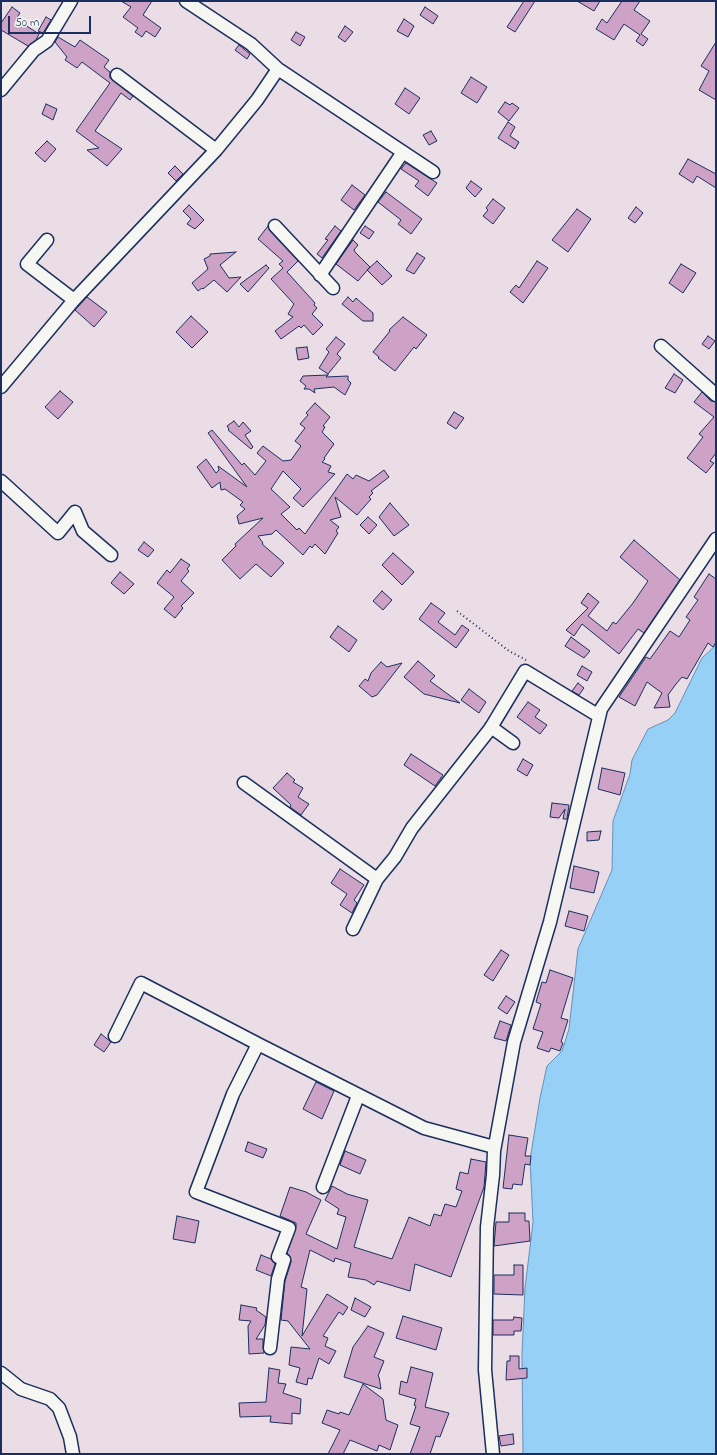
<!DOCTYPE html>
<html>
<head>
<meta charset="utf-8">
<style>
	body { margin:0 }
	#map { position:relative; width:717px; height:1455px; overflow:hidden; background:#eadde5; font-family:"Indie Flower",sans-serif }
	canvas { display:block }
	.frame { position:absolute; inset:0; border:2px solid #1b2f5e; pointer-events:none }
	.scale { position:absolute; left:8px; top:16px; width:83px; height:18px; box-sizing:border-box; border:2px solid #1b2f5e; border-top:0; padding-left:5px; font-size:12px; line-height:14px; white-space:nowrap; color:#1b2f5e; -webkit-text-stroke:3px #f6f6f2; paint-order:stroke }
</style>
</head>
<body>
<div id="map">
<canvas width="717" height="1455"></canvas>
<div class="frame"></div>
<div class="scale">50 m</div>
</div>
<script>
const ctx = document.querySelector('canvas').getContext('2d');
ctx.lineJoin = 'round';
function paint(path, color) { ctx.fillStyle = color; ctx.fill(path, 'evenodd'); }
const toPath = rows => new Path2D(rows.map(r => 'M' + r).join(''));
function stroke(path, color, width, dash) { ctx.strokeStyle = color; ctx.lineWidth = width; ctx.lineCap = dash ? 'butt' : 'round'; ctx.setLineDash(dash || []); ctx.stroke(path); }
const water = toPath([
	[716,645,716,1454,523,1454,522,1354,525,1288,533,1222,530,1160,540,1098,547,1066,562,1051,569,1029,578,949,612,870,613,821,630,774,632,760,648,729,668,720,675,713,702,658,716,645]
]);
const building = toPath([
	[121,1,152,1,143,15,161,28,155,37,146,31,142,37,135,32,138,28,123,17,131,7,121,1],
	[524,1,535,1,515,32,507,27,524,1],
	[577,1,600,1,594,11,577,1],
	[622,1,640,1,634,10,650,21,641,34,648,39,643,46,636,41,640,35,624,24,614,40,596,29,602,19,607,23,622,1],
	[12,7,20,13,16,19,39,34,36,40,28,46,1,30,1,23,12,7],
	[425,7,438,16,433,24,420,15,425,7],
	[46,17,51,20,43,33,38,31,46,17],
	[404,19,414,26,408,37,397,31,404,19],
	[345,26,353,32,345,42,338,37,345,26],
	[296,32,305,37,300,46,291,40,296,32],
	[58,37,75,47,80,40,109,60,104,67,110,72,110,78,133,96,130,100,121,93,95,131,122,149,107,166,87,150,99,148,76,131,110,83,82,62,77,68,65,60,67,57,55,42,58,37],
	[716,42,716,100,699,90,709,71,701,66,716,42],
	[239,45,250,54,247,59,235,50,239,45],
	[471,77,487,87,477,103,461,93,471,77],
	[405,88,420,98,409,114,395,104,405,88],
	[505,102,510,105,512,103,519,108,509,121,498,112,505,102],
	[46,104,57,109,53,120,42,114,46,104],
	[508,122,515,127,510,136,519,142,515,149,498,138,508,122],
	[431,131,437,141,429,145,423,135,431,131],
	[47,141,56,149,45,162,35,153,47,141],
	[688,159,716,174,716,188,697,176,693,183,679,174,688,159],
	[406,163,437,183,428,196,415,186,419,181,401,169,406,163],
	[175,166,183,174,176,181,168,173,175,166],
	[471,181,482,189,475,197,466,188,471,181],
	[352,185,365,195,354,210,341,200,352,185],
	[386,192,422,219,411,234,398,224,401,220,378,202,386,192],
	[493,199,505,208,493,224,483,216,488,210,486,208,493,199],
	[189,205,204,220,195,229,187,224,191,219,183,211,189,205],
	[636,207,643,213,635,223,628,218,636,207],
	[577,209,591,219,568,252,552,240,577,209],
	[268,226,270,231,298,261,287,272,315,303,314,305,317,308,312,314,323,325,313,335,304,325,301,328,299,326,281,339,275,331,293,317,288,314,294,304,271,279,283,268,279,264,283,261,258,239,268,226],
	[335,226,341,231,322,258,317,254,328,240,325,239,335,226],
	[365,226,374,232,369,239,360,233,365,226],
	[353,240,358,245,354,250,355,252,370,267,358,281,336,264,353,240],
	[236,252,220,265,229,278,241,277,227,292,214,280,203,289,202,288,198,291,192,283,208,269,204,259,210,256,210,254,236,252],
	[417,253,425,258,414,274,406,270,417,253],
	[377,261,392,276,382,285,367,270,377,261],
	[537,261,548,268,523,303,510,292,516,285,519,288,537,261],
	[681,264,696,273,683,293,669,283,681,264],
	[266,265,269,268,248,292,240,284,266,265],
	[87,297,107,312,94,327,75,310,87,297],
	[348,297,353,302,356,298,373,313,373,321,363,321,342,304,348,297],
	[191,316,208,332,192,348,176,332,191,316],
	[403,317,427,335,416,349,414,347,395,371,378,358,379,357,373,352,390,331,389,330,403,317],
	[708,336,715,341,709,349,702,344,708,336],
	[336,337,345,344,337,354,341,358,328,374,319,368,329,352,326,349,336,337],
	[307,347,309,358,298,360,296,348,307,347],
	[674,374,683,380,675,393,665,388,674,374],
	[328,375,326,377,348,376,348,380,351,383,345,395,334,387,314,389,315,393,309,389,304,389,306,386,300,381,303,376,328,375],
	[60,391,73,402,58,419,45,407,60,391],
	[702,392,711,401,716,402,716,453,710,461,714,463,706,473,687,458,703,437,699,434,714,417,694,402,702,392],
	[315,403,330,417,323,426,325,427,322,432,334,444,324,458,325,459,322,462,331,466,328,472,335,474,303,507,293,498,301,489,283,471,271,489,290,507,281,514,297,530,299,528,305,534,347,474,353,479,356,475,369,481,384,470,389,477,371,491,373,493,369,497,371,499,357,515,335,497,341,517,330,520,339,527,336,531,338,533,325,554,315,544,312,548,310,546,303,555,276,530,272,534,258,536,263,543,262,544,284,563,271,577,256,564,240,579,222,560,236,546,235,544,263,518,239,524,237,516,245,509,240,505,243,502,225,489,221,490,220,482,212,488,197,467,206,459,216,473,219,470,218,466,247,487,208,433,212,430,242,465,244,463,255,475,266,461,257,453,263,446,283,461,291,460,301,446,295,441,305,428,300,424,308,415,306,413,315,403],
	[454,412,464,418,456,429,447,423,454,412],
	[234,421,239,427,243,422,251,431,245,435,253,447,251,449,228,430,229,429,227,426,234,421],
	[390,503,409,525,394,536,379,517,390,503],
	[368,517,377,525,369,534,360,525,368,517],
	[634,540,680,580,644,633,638,629,619,654,582,624,574,636,566,630,588,608,581,603,588,593,599,602,588,616,607,631,613,622,616,624,633,603,648,581,620,557,634,540],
	[144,542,154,550,148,557,138,550,144,542],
	[393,553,414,572,402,585,382,565,393,553],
	[181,559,190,565,187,569,189,571,181,581,194,593,181,606,183,608,175,618,164,609,174,597,157,583,167,570,170,573,181,559],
	[120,572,134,584,124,594,111,583,120,572],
	[709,574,716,579,716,642,713,647,708,643,687,679,682,677,676,684,668,695,670,707,654,708,662,693,647,682,635,706,619,697,646,657,650,659,670,631,679,637,690,620,686,617,698,600,694,597,709,574],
	[382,591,392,600,383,610,373,601,382,591],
	[431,603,445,613,438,622,455,635,462,625,469,630,456,648,419,619,431,603],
	[338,626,357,640,349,652,330,637,338,626],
	[571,637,590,651,584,658,565,646,571,637],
	[418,661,435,676,430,681,460,703,424,694,404,677,418,661],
	[381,662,387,667,402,663,377,695,372,697,359,686,365,679,368,681,371,673,381,662],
	[582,666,592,672,587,681,577,675,582,666],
	[578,683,584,688,579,695,572,691,578,683],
	[469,689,486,702,479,713,461,700,469,689],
	[528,702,540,710,535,717,547,725,540,734,517,717,528,702],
	[411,754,443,775,435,786,404,765,411,754],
	[523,759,533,765,527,776,517,770,523,759],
	[602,768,625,773,620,795,598,789,602,768],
	[287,773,295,780,293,782,303,788,298,797,309,804,301,815,290,807,291,805,273,788,287,773],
	[552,803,569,805,567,819,563,819,565,809,559,818,550,817,552,803],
	[601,831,599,840,587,841,587,832,601,831],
	[574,866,599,872,594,893,570,888,574,866],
	[340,869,364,885,354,900,357,903,352,913,340,905,347,894,331,883,340,869],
	[569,911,588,916,584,931,565,926,569,911],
	[501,950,509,955,493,981,484,975,501,950],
	[550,970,573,978,561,1018,568,1020,561,1042,563,1043,560,1051,551,1048,549,1052,537,1048,543,1032,533,1029,541,1004,536,1002,542,982,546,983,550,970],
	[506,996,515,1002,507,1014,498,1008,506,996],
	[500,1021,511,1025,506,1041,494,1038,500,1021],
	[101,1034,111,1042,104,1052,94,1045,101,1034],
	[316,1082,334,1091,322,1119,303,1109,316,1082],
	[509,1135,528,1138,525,1156,531,1156,530,1165,525,1164,522,1185,513,1184,512,1189,503,1188,509,1135],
	[248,1142,267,1149,263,1158,245,1151,248,1142],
	[345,1151,366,1160,360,1174,340,1165,345,1151],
	[471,1159,486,1162,484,1187,451,1277,415,1264,410,1291,377,1281,374,1285,366,1280,348,1277,351,1263,335,1258,334,1262,310,1250,301,1287,307,1289,302,1336,327,1294,348,1307,343,1315,339,1312,323,1336,328,1338,325,1346,336,1351,329,1364,319,1358,312,1379,308,1378,307,1385,296,1382,300,1368,289,1365,291,1347,310,1349,288,1321,281,1320,285,1281,291,1262,290,1256,287,1253,296,1227,296,1223,280,1216,290,1187,306,1192,321,1200,306,1234,337,1249,346,1217,337,1214,339,1209,325,1200,332,1186,347,1194,368,1200,354,1247,392,1259,409,1217,430,1226,434,1214,441,1216,445,1204,456,1207,462,1191,456,1189,460,1172,468,1174,471,1159],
	[509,1213,525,1213,525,1221,529,1221,530,1241,494,1246,496,1222,509,1222,509,1213],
	[177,1216,199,1221,195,1243,173,1239,177,1216],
	[261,1255,271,1259,275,1264,271,1276,256,1270,261,1255],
	[514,1265,523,1265,523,1295,494,1294,494,1275,514,1275,514,1265],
	[355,1298,371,1307,365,1317,351,1310,355,1298],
	[241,1305,257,1308,256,1310,266,1317,265,1325,256,1339,263,1339,263,1348,264,1353,249,1354,248,1326,251,1321,239,1320,241,1305],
	[403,1316,442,1328,436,1350,396,1338,403,1316],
	[514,1317,522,1318,521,1331,514,1331,514,1335,493,1335,493,1320,513,1320,514,1317],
	[368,1326,384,1333,374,1357,384,1361,378,1376,379,1377,381,1389,344,1377,353,1347,368,1326],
	[510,1356,519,1356,519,1369,527,1368,527,1378,506,1380,507,1361,510,1361,510,1356],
	[411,1367,433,1373,425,1407,449,1413,440,1437,436,1436,430,1454,410,1454,420,1427,410,1424,416,1406,414,1405,416,1399,399,1394,401,1381,407,1383,411,1367],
	[269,1368,280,1370,278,1383,286,1384,283,1393,301,1399,300,1414,292,1413,292,1424,270,1422,271,1416,240,1417,239,1403,266,1402,269,1368],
	[363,1384,383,1399,386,1420,398,1425,390,1450,379,1445,377,1451,350,1440,343,1454,328,1454,340,1430,322,1423,327,1410,339,1414,340,1412,349,1415,363,1384],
	[513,1434,514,1444,501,1446,499,1436,513,1434]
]);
const path = toPath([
	[457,611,509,651,526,660]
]);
const minor = toPath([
	[278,69,433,172],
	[117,75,216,150],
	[1,90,34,50,47,41,71,1],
	[275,226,333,288],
	[47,240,27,264,74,300],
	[320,275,403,152],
	[661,346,716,395],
	[1,387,74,300,216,150,257,100,278,69,251,44,186,1],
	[1,481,58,533,75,512,83,531,111,555],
	[491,727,513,743],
	[244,783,377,879],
	[353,929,377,879,395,857,412,828,490,729,525,671,599,716],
	[115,1036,141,983,258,1044],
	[323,1187,358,1096],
	[270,1348,278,1279,284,1260,278,1257,289,1228,196,1192,233,1094,258,1044,424,1128,494,1147],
	[1,1373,21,1389,50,1399,59,1408,70,1437,73,1454],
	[493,1454,485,1370,487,1227,493,1175,494,1151,514,1042,550,922,601,709,716,539]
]);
paint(water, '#97d0f6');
stroke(water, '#6590b9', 1);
paint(building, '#cea2c7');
stroke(building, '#1b2f5e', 1);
stroke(minor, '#1b2f5e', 15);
stroke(path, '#1b2f5e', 2, [1, 3]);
stroke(minor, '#f6f6f2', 12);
</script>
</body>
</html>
